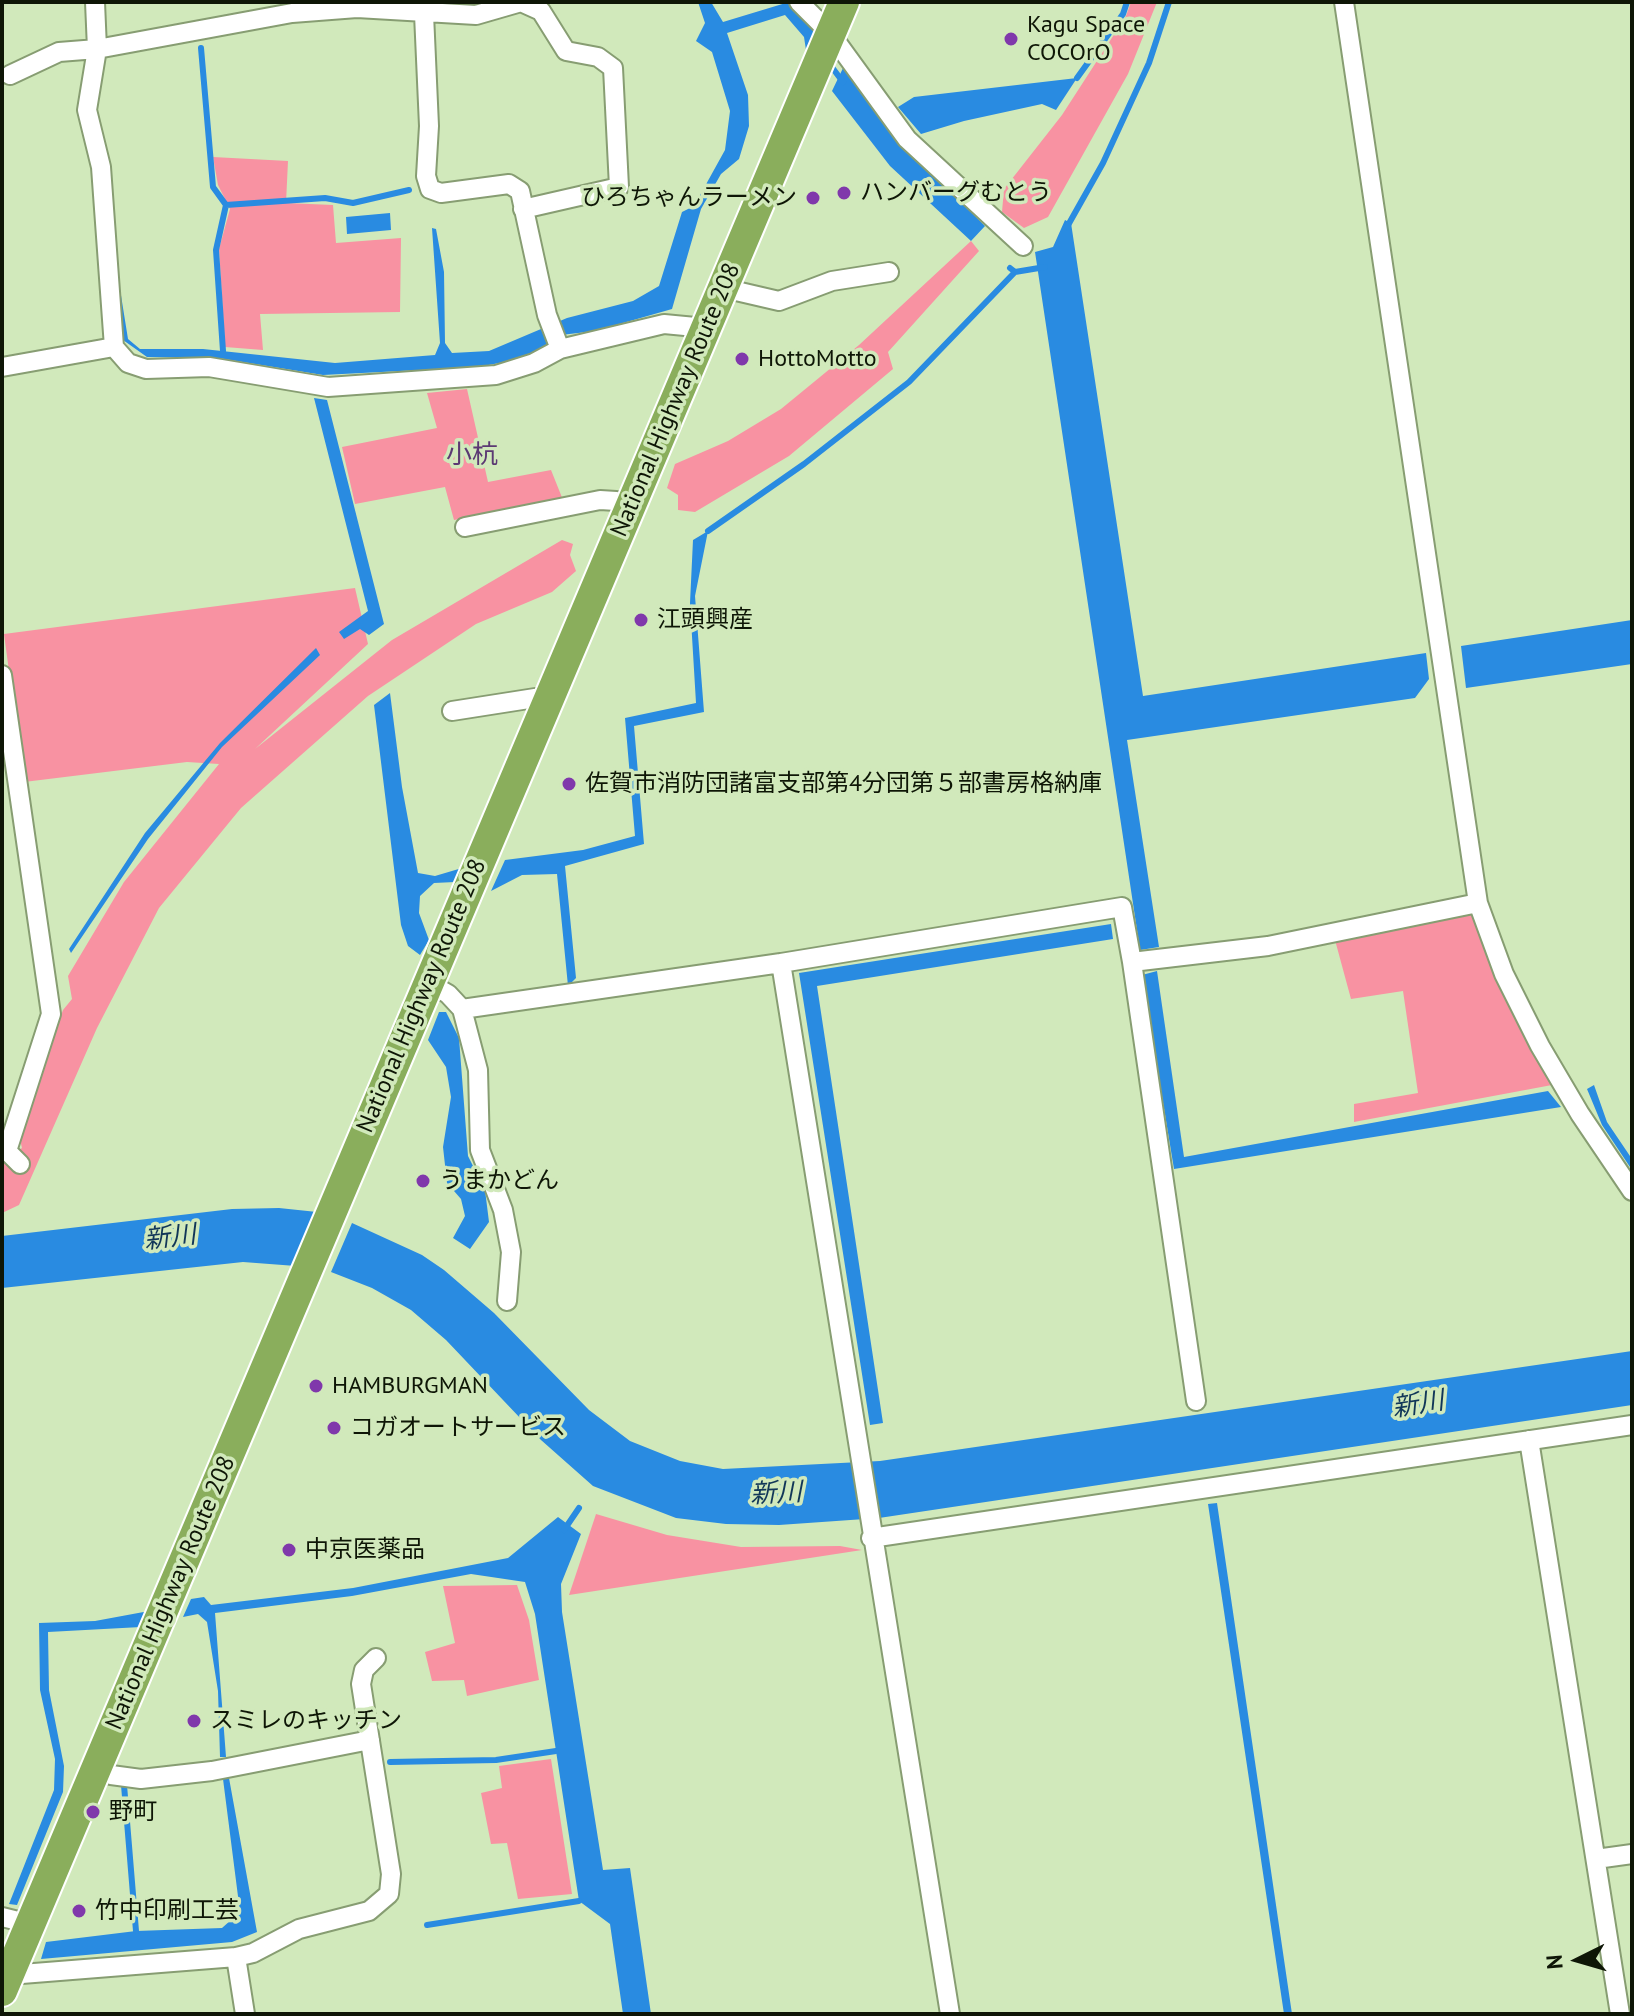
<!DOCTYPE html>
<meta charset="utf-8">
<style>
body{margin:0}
#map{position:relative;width:1634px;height:2016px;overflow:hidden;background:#d1e9bb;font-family:"PT Sans",sans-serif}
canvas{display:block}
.frame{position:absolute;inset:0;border:4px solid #0e1606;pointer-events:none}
.north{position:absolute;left:1538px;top:1920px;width:80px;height:80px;-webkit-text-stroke:6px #d1e9bb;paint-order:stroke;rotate:265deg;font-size:22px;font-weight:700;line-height:32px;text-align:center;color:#0e1606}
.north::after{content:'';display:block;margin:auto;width:28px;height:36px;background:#0e1606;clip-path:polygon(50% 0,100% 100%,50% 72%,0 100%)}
</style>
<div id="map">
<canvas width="1634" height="2016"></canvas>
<div class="frame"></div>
<div class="north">N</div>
</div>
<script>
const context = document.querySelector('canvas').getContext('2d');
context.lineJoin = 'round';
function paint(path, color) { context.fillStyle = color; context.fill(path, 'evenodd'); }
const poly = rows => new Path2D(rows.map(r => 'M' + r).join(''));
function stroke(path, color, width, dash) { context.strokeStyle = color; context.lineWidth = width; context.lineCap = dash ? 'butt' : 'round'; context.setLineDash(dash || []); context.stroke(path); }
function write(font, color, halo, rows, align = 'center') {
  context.font = font + ' "PT Sans","Noto Sans JP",sans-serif'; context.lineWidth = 7; context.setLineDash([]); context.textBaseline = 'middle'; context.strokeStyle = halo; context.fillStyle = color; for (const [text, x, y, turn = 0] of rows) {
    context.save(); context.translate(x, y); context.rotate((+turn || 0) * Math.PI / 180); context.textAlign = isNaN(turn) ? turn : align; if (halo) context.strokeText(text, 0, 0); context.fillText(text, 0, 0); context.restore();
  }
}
paint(poly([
 [1131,2,1157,2,1128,74,1048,217,1024,228,1002,212,1004,189,1062,115,1126,16],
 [213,157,288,161,286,203,333,205,336,243,401,238,400,312,260,314,263,350,225,347,219,249,230,209,218,185],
 [971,241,979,251,888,352,893,369,789,456,695,512,678,510,678,495,667,488,675,464,728,441,781,409,859,345],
 [467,389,488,482,551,470,563,500,454,520,445,487,355,504,342,447,437,428,427,393],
 [562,540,573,544,570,555,576,571,552,592,476,624,368,696,241,808,159,908,97,1028,19,1205,2,1213,2,1161,22,1148,19,1135,63,1010,72,999,68,976,124,882,219,764,187,762,24,782,4,634,355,588,368,644,255,749,392,640],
 [1470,911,1496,980,1552,1085,1354,1122,1354,1104,1418,1093,1403,991,1351,999,1335,940],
 [596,1514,667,1535,741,1547,840,1546,862,1550,569,1595],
 [517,1585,529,1620,539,1680,467,1696,464,1680,432,1681,425,1652,455,1643,443,1586],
 [551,1759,572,1894,518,1899,507,1843,491,1844,481,1793,502,1788,499,1766]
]), '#f892a2');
paint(poly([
 [698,2,711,2,723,22,789,2,815,32,806,50,804,37,785,15,727,33,748,95,749,126,739,159,721,174,701,209,672,309,595,331,561,335,539,351,510,361,478,367,323,375,218,358,147,357,123,340,115,258,128,339,140,349,203,349,335,363,435,355,440,343,432,228,436,229,444,272,445,343,452,353,489,351,567,318,633,301,659,286,682,212,694,206,725,150,730,111,712,52,696,41,705,23],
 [844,66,889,130,985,226,971,241,890,166,832,91],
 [1077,78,1056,110,1042,104,964,121,921,134,898,107,914,97],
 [390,213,391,230,347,234,346,217],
 [1065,220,1071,223,1143,696,1426,653,1429,679,1415,698,1127,740,1159,947,1140,950,1035,252,1053,247],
 [314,398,327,400,384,624,369,635,360,629,344,639,339,632,368,611],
 [708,531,695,596,704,712,634,726,644,844,565,866,576,978,568,986,557,874,522,875,491,891,505,860,583,850,635,836,625,718,696,703,690,603,693,540],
 [1632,620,1632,664,1466,688,1461,646],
 [316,648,320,655,222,747,148,839,71,953,69,949,145,833,220,743],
 [390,693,402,787,418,873,435,876,462,868,455,882,434,883,420,896,419,913,429,940,420,955,408,946,401,925,374,705],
 [1111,924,1113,939,817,986,883,1423,870,1425,799,973],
 [1157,971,1184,1157,1548,1091,1561,1107,1174,1169,1142,975],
 [439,1012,446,1012,459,1038,468,1156,485,1190,489,1222,470,1249,453,1238,465,1216,461,1199,447,1183,443,1147,451,1097,446,1067,428,1040],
 [1594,1085,1607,1122,1632,1159,1632,1170,1602,1125,1587,1089],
 [279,1208,317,1212,296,1266,243,1262,2,1288,2,1236,232,1209],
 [352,1223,422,1255,444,1270,494,1313,589,1410,630,1441,680,1461,723,1469,880,1461,1632,1351,1632,1405,879,1518,779,1525,726,1524,676,1518,593,1486,541,1440,446,1340,411,1310,372,1288,331,1272],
 [1217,1503,1292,2014,1284,2014,1208,1504],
 [558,1517,581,1534,561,1584,562,1612,603,1870,630,1868,651,2014,623,2014,610,1924,579,1901,535,1614,525,1582,471,1574,352,1596,215,1613,226,1757,220,1757,218,1691,207,1622,198,1614,183,1617,191,1599,204,1597,211,1605,353,1588,508,1558],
 [149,1611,141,1627,48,1632,49,1690,64,1766,63,1792,17,1905,9,1904,54,1790,55,1759,40,1690,39,1623,95,1621],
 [229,1778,257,1932,232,1942,41,1959,46,1942,136,1931,222,1928,240,1912,223,1779]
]), '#298be1');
stroke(poly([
 [201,48,213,187,226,205,216,250,223,351],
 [828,62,843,82],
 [1077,78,1123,14,1127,2],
 [226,205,325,198,353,203,409,190],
 [1067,227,1103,163,1149,63,1169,2],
 [1010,268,1015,272,1045,267],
 [708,531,804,464,909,382,1015,272],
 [564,1530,579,1508],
 [390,1762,496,1760,556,1751],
 [124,1785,136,1931],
 [427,1925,579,1901]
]), '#298be1', 6);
const minor = poly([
 [521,2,476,15,357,8,292,13,97,49,87,110,101,167,114,347,128,363,146,369,209,367,328,387,496,375,534,363,560,349,664,324,706,328],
 [521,2,541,11,566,51,598,57,613,68,619,187,523,209],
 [799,2,830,33,907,139,1023,246],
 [1344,2,1478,903,1504,974,1540,1046,1580,1114,1632,1191],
 [424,14,429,126,426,176,430,189,441,193,509,184,520,191,547,315,560,349],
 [10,75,59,52,97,49,95,2],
 [723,288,779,301,832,281,889,272],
 [2,367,114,347],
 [465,527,600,500,616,501,630,507],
 [2,675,51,1014,7,1151,20,1164],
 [452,711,535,698,547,702],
 [1132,962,1196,1401],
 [781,963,1122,907,1132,962,1268,946,1478,903],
 [427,982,448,994,462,1009,781,963,950,2014],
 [462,1009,478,1070,480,1150,503,1210,511,1252,507,1301],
 [1529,1440,1620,2014],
 [871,1538,1632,1425],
 [96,1769,111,1775,141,1779,212,1771,370,1740],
 [1596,1859,1632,1854],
 [2,1917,30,1924],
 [236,1957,245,2014],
 [9,1975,236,1957,253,1953,299,1929,369,1911,389,1894,391,1874,361,1684,364,1670,376,1658]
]);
const trunk = poly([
 [2,1991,844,2]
]);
stroke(minor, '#879d72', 22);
stroke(trunk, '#fff', 34);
stroke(minor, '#fff', 18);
stroke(trunk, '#8aae5c', 30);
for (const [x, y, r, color] of [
 [1011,39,8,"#8038ab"],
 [844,193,8,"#8038ab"],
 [813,198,8,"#8038ab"],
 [742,359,8,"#8038ab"],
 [641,620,8,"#8038ab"],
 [569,784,8,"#8038ab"],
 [423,1181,8,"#8038ab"],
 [316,1386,8,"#8038ab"],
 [334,1428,8,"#8038ab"],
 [289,1550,8,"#8038ab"],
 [194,1721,8,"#8038ab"],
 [93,1812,8,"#8038ab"],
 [79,1911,8,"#8038ab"]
]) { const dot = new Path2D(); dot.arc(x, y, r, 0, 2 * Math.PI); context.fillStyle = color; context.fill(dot); stroke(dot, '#d1e9bb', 3); }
write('24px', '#0e1606', '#d1e9bb', [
 ["Kagu Space",1027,25],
 ["COCOrO",1027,53],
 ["ハンバーグむとう",860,193],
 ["ひろちゃんラーメン",797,198,"right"],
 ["HottoMotto",758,359],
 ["江頭興産",657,620],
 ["佐賀市消防団諸富支部第4分団第５部書房格納庫",585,784],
 ["うまかどん",439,1181],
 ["HAMBURGMAN",332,1386],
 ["コガオートサービス",350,1428],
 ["中京医薬品",305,1550],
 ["スミレのキッチン",210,1721],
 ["野町",109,1812],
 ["竹中印刷工芸",95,1911]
], 'left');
write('24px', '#0e1606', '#d1e9bb', [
 ["National Highway Route 208",676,400,-67],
 ["National Highway Route 208",422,996,-67],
 ["National Highway Route 208",171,1593,-67]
]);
write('26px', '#5b3973', '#d1e9bb', [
 ["小杭",472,456]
]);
write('italic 26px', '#113658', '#d1e9bb', [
 ["新川",170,1238,-7],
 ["新川",1418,1405,-9],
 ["新川",776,1494,-3]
]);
</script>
